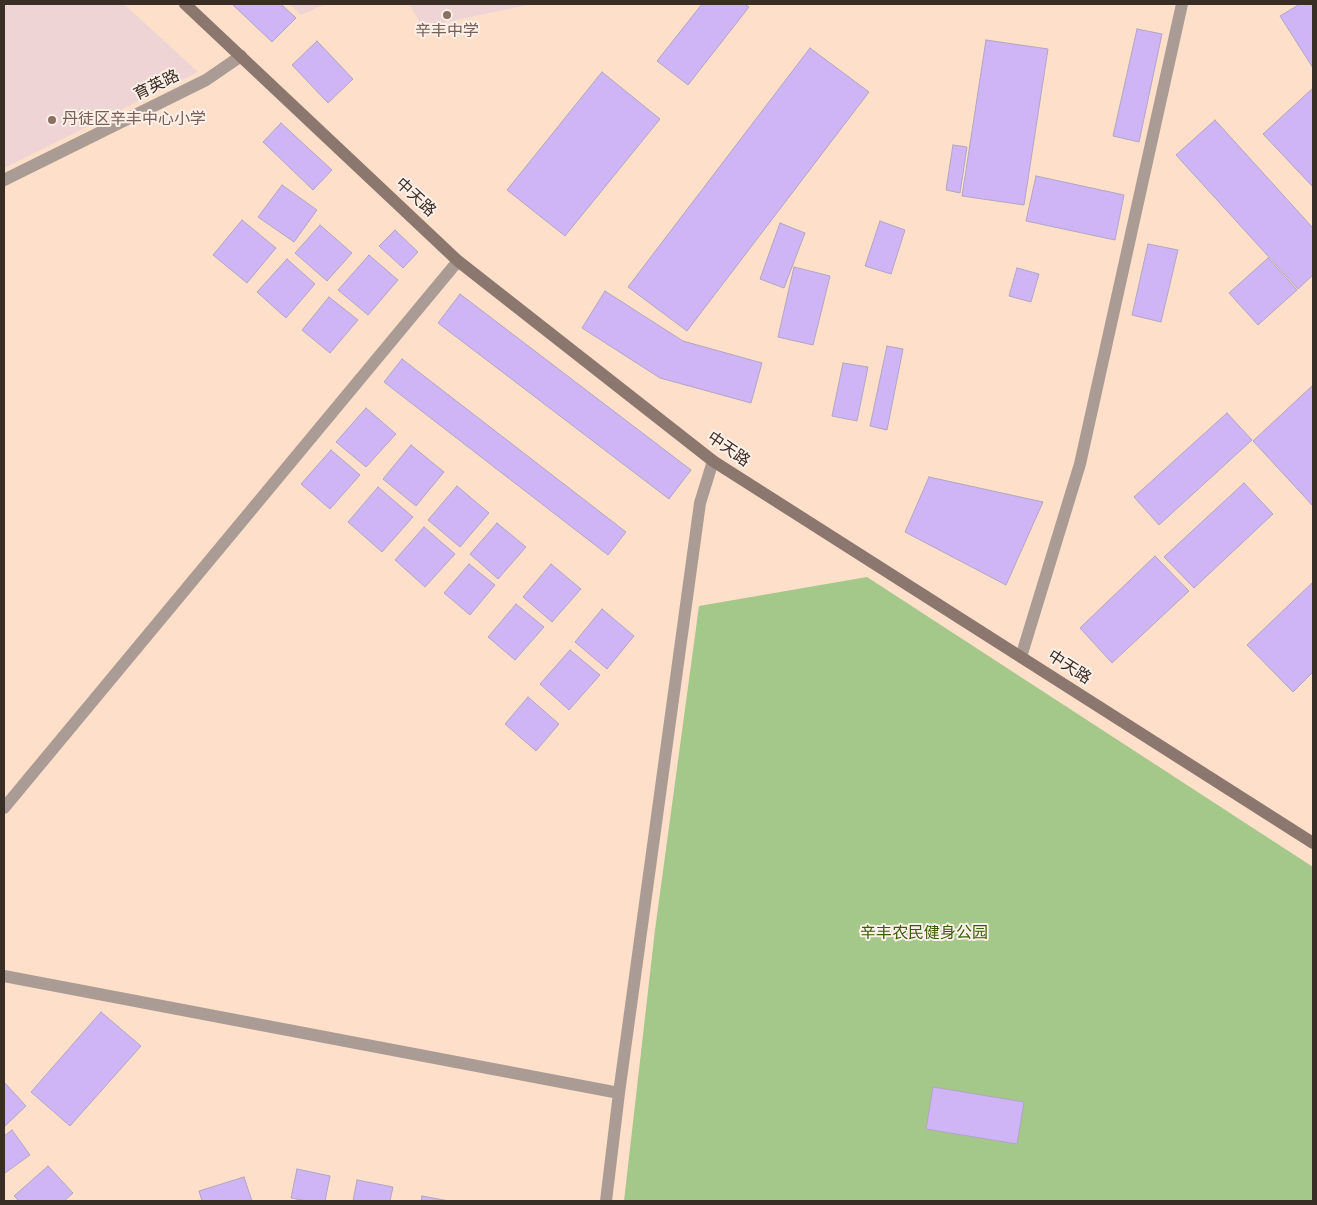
<!DOCTYPE html>
<meta charset="utf-8">
<style>
body{margin:0}
#map{position:relative;width:1317px;height:1205px;overflow:hidden;background:#fddfca;font-family:"Nunito Sans",sans-serif}
canvas{display:block}
.frame{position:absolute;inset:0;border:5px solid #392e26;pointer-events:none}
</style>
<div id="map">
<canvas width="1317" height="1205"></canvas>
<div class="frame"></div>
</div>
<script>
const context = document.querySelector('canvas').getContext('2d');
context.lineJoin = 'round';
function paint(path, color) { context.fillStyle = color; context.fill(path, 'evenodd'); }
const poly = rows => new Path2D(rows.map(r => 'M' + r).join(''));
function stroke(path, color, width, dash) { context.strokeStyle = color; context.lineWidth = width; context.lineCap = dash ? 'butt' : 'round'; context.setLineDash(dash || []); context.stroke(path); }
function write(font, color, halo, rows, align = 'center') {
  context.font = font + ' "Nunito Sans","Noto Sans SC",sans-serif'; context.lineWidth = 4; context.setLineDash([]); context.textBaseline = 'middle'; context.strokeStyle = halo; context.fillStyle = color; for (const [text, x, y, turn = 0] of rows) {
    context.save(); context.translate(x, y); context.rotate((+turn || 0) * Math.PI / 180); context.textAlign = isNaN(turn) ? turn : align; if (halo) context.strokeText(text, 0, 0); context.fillText(text, 0, 0); context.restore();
  }
}
paint(poly([
 [4,4,124,4,198,72,4,168],
 [289,4,326,4,301,15],
 [409,4,532,4,423,27]
]), '#efd4d5');
paint(poly([
 [867,577,1313,867,1313,1201,624,1201,655,930,699,606]
]), '#a4c78a');
const building = poly([
 [232,4,281,4,296,18,272,42,232,4],
 [702,4,744,4,749,7,688,85,657,61,702,4],
 [1300,4,1313,4,1313,68,1280,16,1300,4],
 [1137,29,1162,34,1139,142,1113,136,1137,29],
 [986,40,1048,49,1024,205,962,196,986,40],
 [317,41,353,79,328,103,292,65,317,41],
 [810,48,869,92,687,331,628,287,810,48],
 [602,72,660,119,565,236,507,190,602,72],
 [1313,88,1313,187,1263,134,1313,88],
 [1215,120,1313,228,1313,275,1298,289,1176,155,1215,120],
 [281,123,332,170,313,190,263,142,281,123],
 [953,145,967,147,960,193,946,190,953,145],
 [1036,176,1124,195,1115,240,1026,221,1036,176],
 [282,185,317,210,294,242,258,217,282,185],
 [242,220,276,248,247,283,213,255,242,220],
 [880,221,905,230,891,274,865,266,880,221],
 [780,223,805,233,784,288,760,279,780,223],
 [320,225,352,253,327,281,295,253,320,225],
 [395,230,418,252,403,268,379,246,395,230],
 [1148,244,1178,250,1161,322,1132,315,1148,244],
 [369,255,398,280,368,315,338,290,369,255],
 [1268,258,1297,290,1258,325,1229,293,1268,258],
 [287,259,315,284,286,318,257,292,287,259],
 [794,267,830,276,813,345,778,337,794,267],
 [1017,268,1039,274,1031,302,1009,296,1017,268],
 [605,291,683,341,762,363,751,403,660,378,582,328,605,291],
 [460,294,691,470,669,499,438,323,460,294],
 [329,297,358,320,330,353,302,330,329,297],
 [887,346,903,349,887,430,870,426,887,346],
 [402,359,626,532,608,555,384,382,402,359],
 [843,363,868,367,857,421,832,416,843,363],
 [1313,385,1313,506,1253,441,1313,385],
 [366,408,396,434,366,467,336,442,366,408],
 [1227,413,1252,440,1159,525,1134,497,1227,413],
 [411,445,444,472,416,506,383,479,411,445],
 [331,450,360,475,330,509,301,484,331,450],
 [929,477,1043,502,1006,585,905,532,929,477],
 [1244,483,1273,514,1194,588,1164,557,1244,483],
 [457,486,489,513,460,547,428,520,457,486],
 [378,487,413,517,382,552,348,522,378,487],
 [497,523,526,547,498,579,470,554,497,523],
 [424,527,455,554,425,587,395,560,424,527],
 [1155,556,1189,591,1112,663,1080,628,1155,556],
 [469,564,495,585,470,615,444,593,469,564],
 [551,564,581,589,552,622,523,597,551,564],
 [1313,582,1313,672,1293,692,1247,645,1313,582],
 [516,604,544,627,515,660,488,637,516,604],
 [602,609,634,636,607,669,575,642,602,609],
 [570,650,600,675,569,710,540,684,570,650],
 [528,697,559,724,536,751,505,724,528,697],
 [101,1012,141,1046,70,1126,31,1092,101,1012],
 [4,1082,26,1106,4,1127,4,1082],
 [933,1087,1024,1102,1017,1144,926,1129,933,1087],
 [12,1130,30,1155,5,1173,4,1171,4,1136,12,1130],
 [48,1166,73,1193,64,1201,19,1201,14,1196,48,1166],
 [297,1169,330,1176,325,1201,307,1201,291,1198,297,1169],
 [244,1177,252,1201,202,1201,199,1191,244,1177],
 [357,1180,393,1187,390,1201,353,1201,357,1180],
 [422,1196,449,1201,421,1201,422,1196]
]);
paint(building, '#cfb5f5');
stroke(building, '#b1a6c3', 1);
stroke(poly([
 [4,180,206,80,241,56],
 [1021,657,1080,464,1182,4],
 [4,808,458,261],
 [4,976,619,1093],
 [606,1201,619,1093,700,503,713,461]
]), '#aa9b95', 12);
stroke(poly([
 [185,4,458,261,713,461,1313,843]
]), '#8c776f', 12);
for (const [x, y, r, color] of [
 [447,15,5,"#8d6e63"],
 [52,120,5,"#8d6e63"]
]) { const dot = new Path2D(); dot.arc(x, y, r, 0, 2 * Math.PI); context.fillStyle = color; context.fill(dot); stroke(dot, '#fcf0e8', 2); }
write('16px', '#785e54', '#fcf0e8', [
 ["辛丰中学",447,32],
 ["丹徒区辛丰中心小学",62,120,"left"]
]);
write('16px', '#392e26', '#fcf0e8', [
 ["育英路",157,86,-26],
 ["中天路",415,198,43],
 ["中天路",728,450,35],
 ["中天路",1069,668,33]
]);
write('16px', '#355e00', '#fcf0e8', [
 ["辛丰农民健身公园",924,934]
]);
</script>
